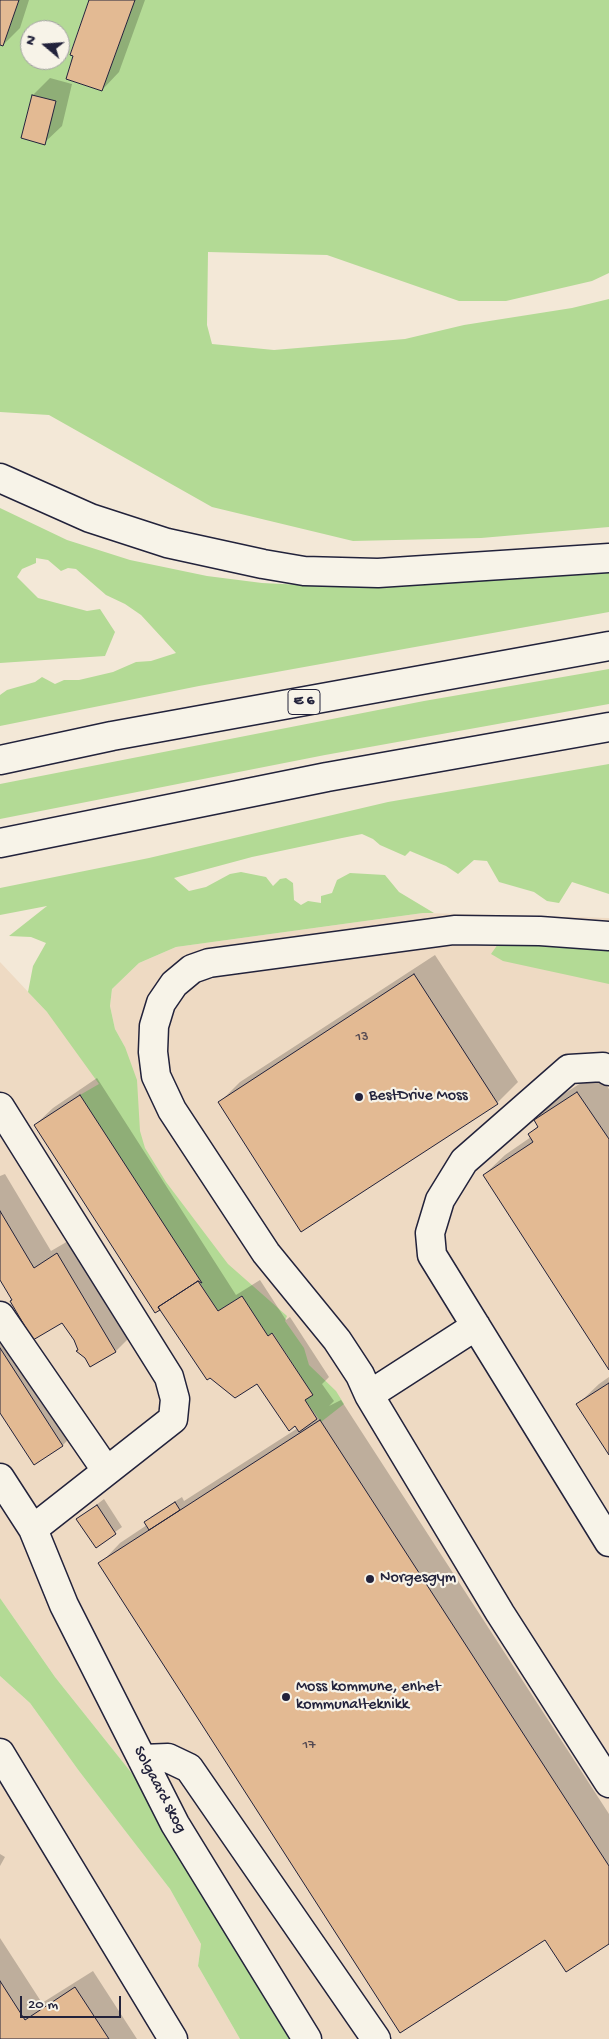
<!DOCTYPE html>
<style>
body{margin:0}
#map{position:relative;width:609px;height:2039px;overflow:hidden;background:#f3e8d7;font-family:"Gochi Hand",sans-serif}
canvas{display:block}
.north{position:absolute;left:20px;top:20px;width:50px;height:50px;box-sizing:border-box;background:#f7f3e8;border:1px solid #a29fa3;border-radius:50%;rotate:288deg;font-size:14px;font-weight:700;line-height:20px;text-align:center;color:#22223b}
.north::after{content:'';display:block;margin:auto;width:18px;height:22px;background:#22223b;clip-path:polygon(50% 0,100% 100%,50% 72%,0 100%)}
.scale{position:absolute;left:20px;top:1996px;width:101px;height:22px;box-sizing:border-box;border:2px solid #22223b;border-top:0;padding-left:6px;font-size:15px;line-height:18px;white-space:nowrap;color:#22223b;-webkit-text-stroke:4px #f7f3e8;paint-order:stroke}
</style>
<div id="map">
<canvas width="609" height="2039"></canvas>
<div class="north">N</div>
<div class="scale">20 m</div>
</div>
<script>
const context = document.querySelector('canvas').getContext('2d');
context.lineJoin = 'round';
function paint(path, color) { context.fillStyle = color; context.fill(path, 'evenodd'); }
const poly = rows => new Path2D(rows.map(r => 'M' + r).join(''));
function stroke(path, color, width, dash) { context.strokeStyle = color; context.lineWidth = width; context.lineCap = dash ? 'butt' : 'round'; context.setLineDash(dash || []); context.stroke(path); }
function write(font, color, halo, rows, align = 'center') {
  context.font = font + ' "Gochi Hand",sans-serif'; context.lineWidth = 4.5; context.setLineDash([]); context.textBaseline = 'middle'; context.strokeStyle = halo; context.fillStyle = color; for (const [text, x, y, turn = 0] of rows) {
    context.save(); context.translate(x, y); context.rotate((+turn || 0) * Math.PI / 180); context.textAlign = isNaN(turn) ? turn : align; if (halo) context.strokeText(text, 0, 0); context.fillText(text, 0, 0); context.restore();
  }
}
paint(poly([
 [423,913,609,918,609,2039,293,2039,209,1906,134,1776,55,1677,0,1598,0,962,47,1012,125,1047,115,1029,110,1006,112,989,139,963,176,947],
 [0,1676,30,1703,79,1771,170,1889,201,1944,198,1966,240,2039,0,2039]
]), '#eedac3');
paint(poly([
 [19,0,89,0,70,54,73,56,66,79,102,91,135,0,609,0,609,273,592,281,506,301,459,301,327,255,208,252,207,325,212,344,274,350,405,339,464,325,572,308,609,299,609,527,481,538,353,541,212,507,49,415,0,412,0,45,3,46],
 [30,30,60,30,60,60,30,60],
 [32,95,56,101,44,144,21,138],
 [0,508,67,540,130,560,207,576,262,583,345,587,609,572,609,612,199,686,0,726,0,695,7,690,35,682,42,677,55,684,64,680,79,680,113,672,136,662,151,661,176,653,141,615,125,604,106,595,76,569,68,568,61,571,48,560,36,558,36,563,22,569,17,577,38,598,87,611,100,609,115,632,105,656,0,663],
 [609,669,609,704,325,755,0,819,0,784,424,701],
 [609,764,609,894,572,882,559,903,547,901,534,892,499,882,487,861,474,860,458,874,446,866,410,851,405,856,380,845,373,839,362,834,342,838,252,857,174,878,189,891,206,887,230,874,241,872,266,877,273,886,280,879,286,878,293,883,294,900,301,905,308,901,321,903,321,896,332,893,337,880,350,873,385,875,399,892,434,913,423,913,176,947,139,963,112,989,110,1006,115,1029,125,1047,137,1080,140,1131,145,1148,166,1182,228,1264,287,1316,285,1321,304,1348,309,1365,336,1391,344,1404,321,1422,305,1400,313,1395,273,1333,268,1336,242,1296,218,1311,80,1095,99,1084,47,1012,28,992,33,966,46,943,31,937,9,936,47,906,0,915,0,888,149,858,388,802],
 [498,944,560,945,609,950,609,984,503,961,491,954],
 [0,1598,55,1677,134,1776,209,1906,293,2039,240,2039,198,1966,201,1944,170,1889,79,1771,30,1703,0,1676]
]), '#b3da95');
paint(poly([
 [0,0,29,0,20,28,3,45,0,44],
 [90,0,145,0,119,72,102,90],
 [50,78,72,84,62,126,44,143,33,95],
 [435,955,518,1082,497,1103,302,1230,219,1103,240,1082],
 [598,1072,609,1089,609,1368,484,1175,505,1155,531,1137,530,1134,539,1125,535,1120,556,1099],
 [97,1078,236,1295,260,1280,286,1320,290,1317,329,1377,322,1384,334,1401,329,1406,341,1400,609,1814,609,1942,545,1938,100,1564,120,1543,147,1525,146,1522,152,1516,182,1497,184,1501,298,1428,258,1382,160,1308,156,1311,35,1125,53,1108],
 [5,1174,51,1251,75,1237,133,1334,116,1351,91,1366,62,1321,13,1299,0,1277,0,1176],
 [0,1305,80,1427,63,1445,34,1463,0,1410],
 [609,1377,609,1452,578,1404,599,1384],
 [104,1499,122,1527,96,1546,78,1519],
 [0,1854,5,1857,0,1866],
 [0,1938,42,2003,93,1971,137,2039,0,2039]
]), '#0003');
const building = poly([
 [0,0,19,0,3,46,0,45,0,0],
 [89,0,135,0,102,91,66,79,73,56,70,55,89,0],
 [32,95,56,101,45,145,21,138,32,95],
 [414,974,498,1104,301,1232,218,1102,414,974],
 [577,1092,609,1139,609,1370,483,1175,533,1142,528,1134,538,1127,534,1120,577,1092],
 [80,1095,202,1283,198,1281,158,1307,160,1310,155,1313,34,1125,80,1095],
 [0,1211,34,1268,57,1253,116,1352,90,1367,85,1358,76,1351,78,1350,74,1340,62,1323,33,1340,10,1301,12,1300,0,1280,0,1211],
 [198,1281,218,1311,242,1296,268,1336,272,1333,313,1395,305,1400,317,1419,299,1432,295,1426,289,1431,257,1384,235,1398,210,1378,207,1380,158,1307,198,1281],
 [0,1348,63,1446,34,1465,0,1413,0,1348],
 [609,1383,609,1455,576,1404,609,1383],
 [320,1420,609,1866,609,1944,566,1972,545,1940,400,2033,98,1563,320,1420],
 [175,1502,180,1510,149,1530,144,1522,175,1502],
 [97,1505,116,1534,96,1548,76,1519,97,1505],
 [0,1981,25,2020,75,1987,109,2039,0,2039,0,1981]
]);
paint(building, '#e3ba93');
stroke(building, '#22223b', 1);
const minor = poly([
 [609,936,540,931,454,930,209,963,192,969,174,984,161,1003,154,1026,153,1052,156,1076,172,1110,266,1253,337,1340,360,1375,369,1395,500,1613,609,1783],
 [609,1071,603,1067,569,1069,464,1161,440,1200,430,1233,432,1255,609,1542],
 [0,1107,169,1377,175,1399,173,1419,33,1529],
 [0,1316,106,1470],
 [369,1395,476,1326],
 [0,1478,33,1529,64,1605,175,1824,307,2039],
 [0,1753,173,2039],
 [142,1759,168,1758,189,1768,376,2039]
]);
const highway = poly([
 [0,478,90,518,167,543,263,564,304,571,378,573,609,558],
 [0,760,112,736,609,646],
 [0,843,327,777,609,727]
]);
stroke(minor, '#22223b', 31);
stroke(highway, '#22223b', 31);
stroke(minor, '#f7f3e8', 28);
stroke(highway, '#f7f3e8', 28);
for (const [x, y, r, color] of [
 [359,1097,5,"#22223b"],
 [370,1579,5,"#22223b"],
 [286,1697,5,"#22223b"]
]) { const dot = new Path2D(); dot.arc(x, y, r, 0, 2 * Math.PI); context.fillStyle = color; context.fill(dot); stroke(dot, '#f7f3e8', 2); }
write('14px', '#524851', null, [
 ["13",362,1038],
 ["17",309,1746]
]);
for (const [x, y, w] of [
 [304,702,32]
]) { const box = new Path2D(); box.roundRect(x - w / 2, y - 12.5, w, 25, 4); context.fillStyle = '#f7f3e8'; context.fill(box); stroke(box, '#22223b', 1); }
write('bold 15px', '#22223b', null, [
 ["E 6",304,702]
]);
write('16px', '#22223b', '#f7f3e8', [
 ["BestDrive Moss",369,1097],
 ["Norgesgym",380,1579],
 ["Moss kommune, enhet",296,1688],
 ["kommunalteknikk",296,1706]
], 'left');
write('16px', '#22223b', '#f7f3e8', [
 ["Solgaard skog",159,1790,62]
]);
</script>
